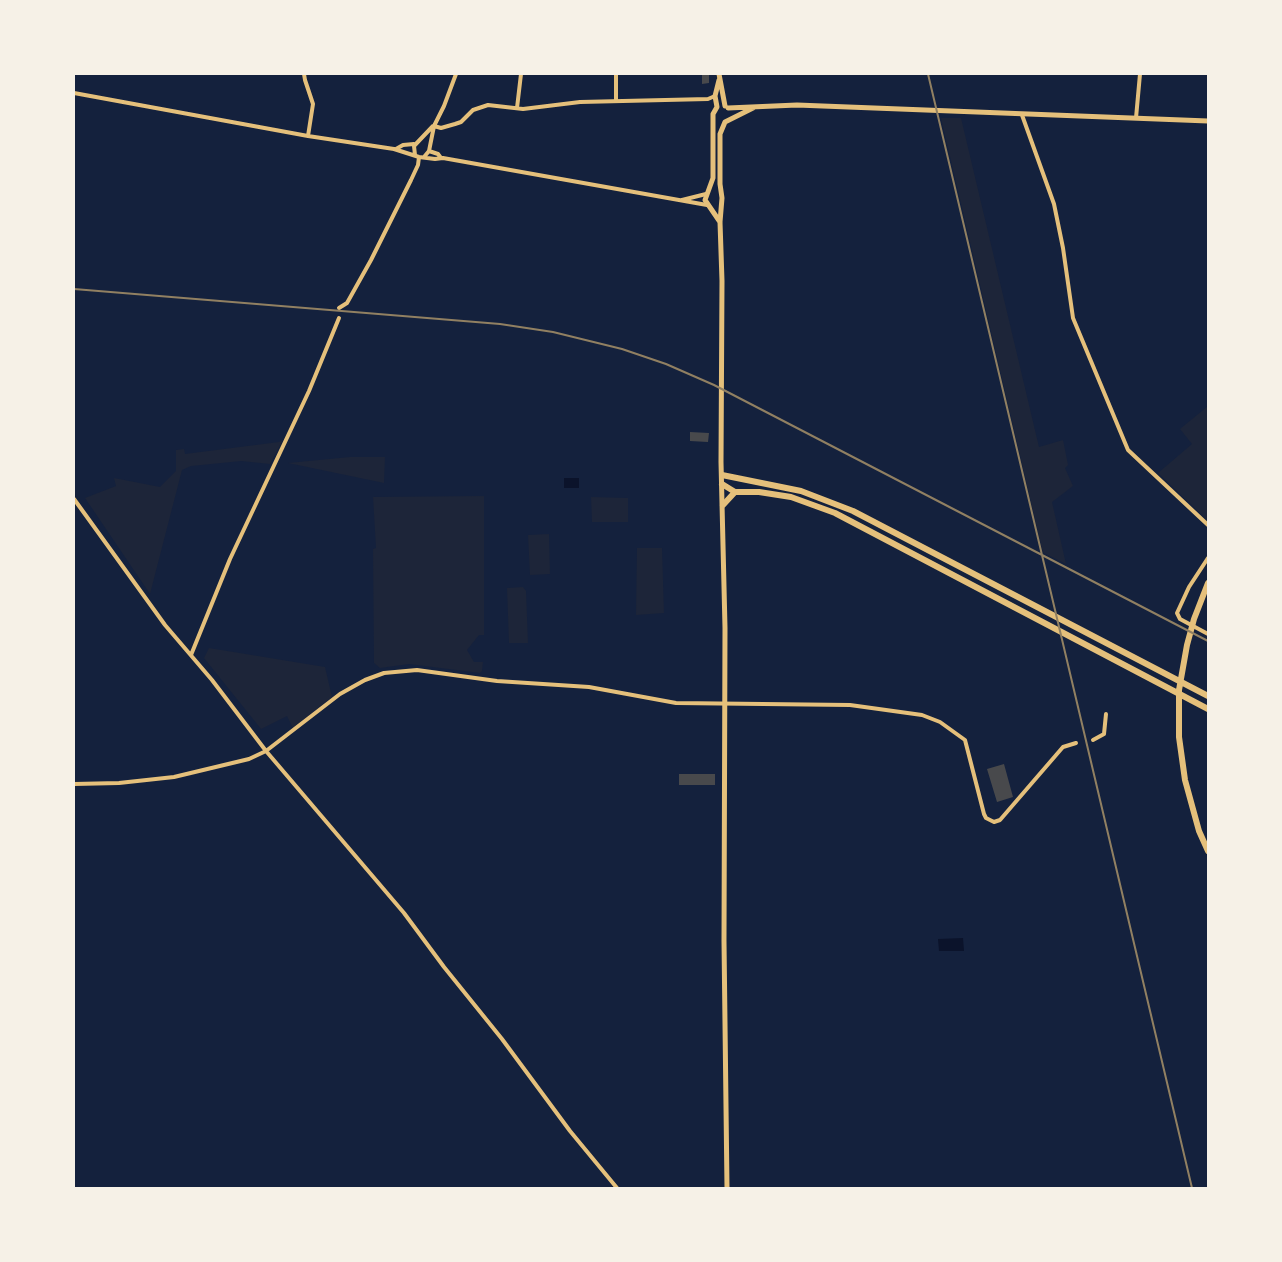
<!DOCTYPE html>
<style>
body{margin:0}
#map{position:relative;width:1282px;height:1262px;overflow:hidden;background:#14213d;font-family:Figtree,sans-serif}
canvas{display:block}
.frame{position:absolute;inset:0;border:75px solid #f6f1e7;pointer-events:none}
</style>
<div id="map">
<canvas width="1282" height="1262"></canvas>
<div class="frame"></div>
</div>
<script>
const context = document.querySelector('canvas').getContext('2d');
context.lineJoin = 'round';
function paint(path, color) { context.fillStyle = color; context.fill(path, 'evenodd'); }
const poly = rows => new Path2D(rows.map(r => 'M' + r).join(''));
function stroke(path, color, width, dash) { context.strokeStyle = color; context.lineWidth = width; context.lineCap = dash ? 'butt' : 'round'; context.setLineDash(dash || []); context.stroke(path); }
paint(poly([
 [941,118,961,118,1039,447,1063,440,1068,465,1065,468,1073,486,1052,502,1066,564,1044,553,1042,549],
 [1208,406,1208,521,1158,473,1192,444,1180,429],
 [283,440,270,464,241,461,191,466,182,470,150,594,85,498,116,486,114,478,160,487,176,471,176,450,184,449,185,454,279,442],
 [350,457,385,457,384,483,288,463],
 [484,496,484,635,479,635,467,650,474,662,483,662,482,671,480,673,409,664,380,668,374,663,373,549,376,548,373,497],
 [591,497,628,498,628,522,592,522],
 [549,534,550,574,530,575,528,535],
 [637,548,662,548,664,613,636,615],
 [523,587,526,591,528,643,509,643,507,588],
 [209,648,325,667,332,697,293,728,287,716,261,729,204,658]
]), '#1d2539');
paint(poly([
 [564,478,579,478,579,488,564,488],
 [963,938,964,951,939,951,938,939]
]), '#0b132b');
paint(poly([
 [702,74,709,74,709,83,702,84],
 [690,432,709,433,708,442,690,441],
 [1004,764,1013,797,997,802,987,769],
 [679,774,715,774,715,785,679,785]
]), '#48494c');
stroke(poly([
 [304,74,305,80,313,104,308,136],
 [616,74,616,101],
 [74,93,308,136,394,149,419,157,435,159,443,158,707,205],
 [517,108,521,74],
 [1022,115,1054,204,1063,248,1073,318,1128,450,1208,525],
 [1136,118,1140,74],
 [434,126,441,128,455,124,461,122,473,110,488,105,523,109,580,102,708,99,715,96],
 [396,149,403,145,414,144],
 [429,151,438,154,441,158],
 [415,155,414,146,433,126],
 [424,157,429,151,434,126,444,106,456,74],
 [682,200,706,194],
 [339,308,347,303,371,260,411,180,418,165,419,157],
 [74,499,165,625,212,680,266,751,404,913,444,967,502,1039,570,1131,617,1188],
 [1208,558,1189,587,1177,613,1180,619,1208,634],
 [191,655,230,559,309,391,339,318],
 [1093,740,1104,734,1106,714],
 [74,784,119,783,174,777,249,759,266,751,340,694,365,680,384,673,417,670,497,681,589,687,676,703,850,705,922,715,940,722,965,740,984,814,986,818,994,822,1000,820,1063,747,1076,743]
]), '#e5c07b', 4);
stroke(poly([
 [719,74,725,106],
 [719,80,715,96,717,107,713,114,713,178,705,200,720,222],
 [728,108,797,105,1208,121],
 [727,1188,724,941,725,628,721,462,722,281,720,222,722,198,720,184,720,134,725,122,753,108]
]), '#e5c07b', 5);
stroke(poly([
 [722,475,801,491,853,511,1208,696],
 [722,484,735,492],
 [735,492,759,492,791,497,835,513,1208,709],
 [723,505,735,492],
 [1208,583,1194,619,1187,645,1179,690,1179,737,1185,780,1199,831,1208,851]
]), '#e5c07b', 6);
stroke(poly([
 [928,74,1192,1188],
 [74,289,500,324,553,332,622,349,666,364,714,385,1208,641]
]), '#918062', 2);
</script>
